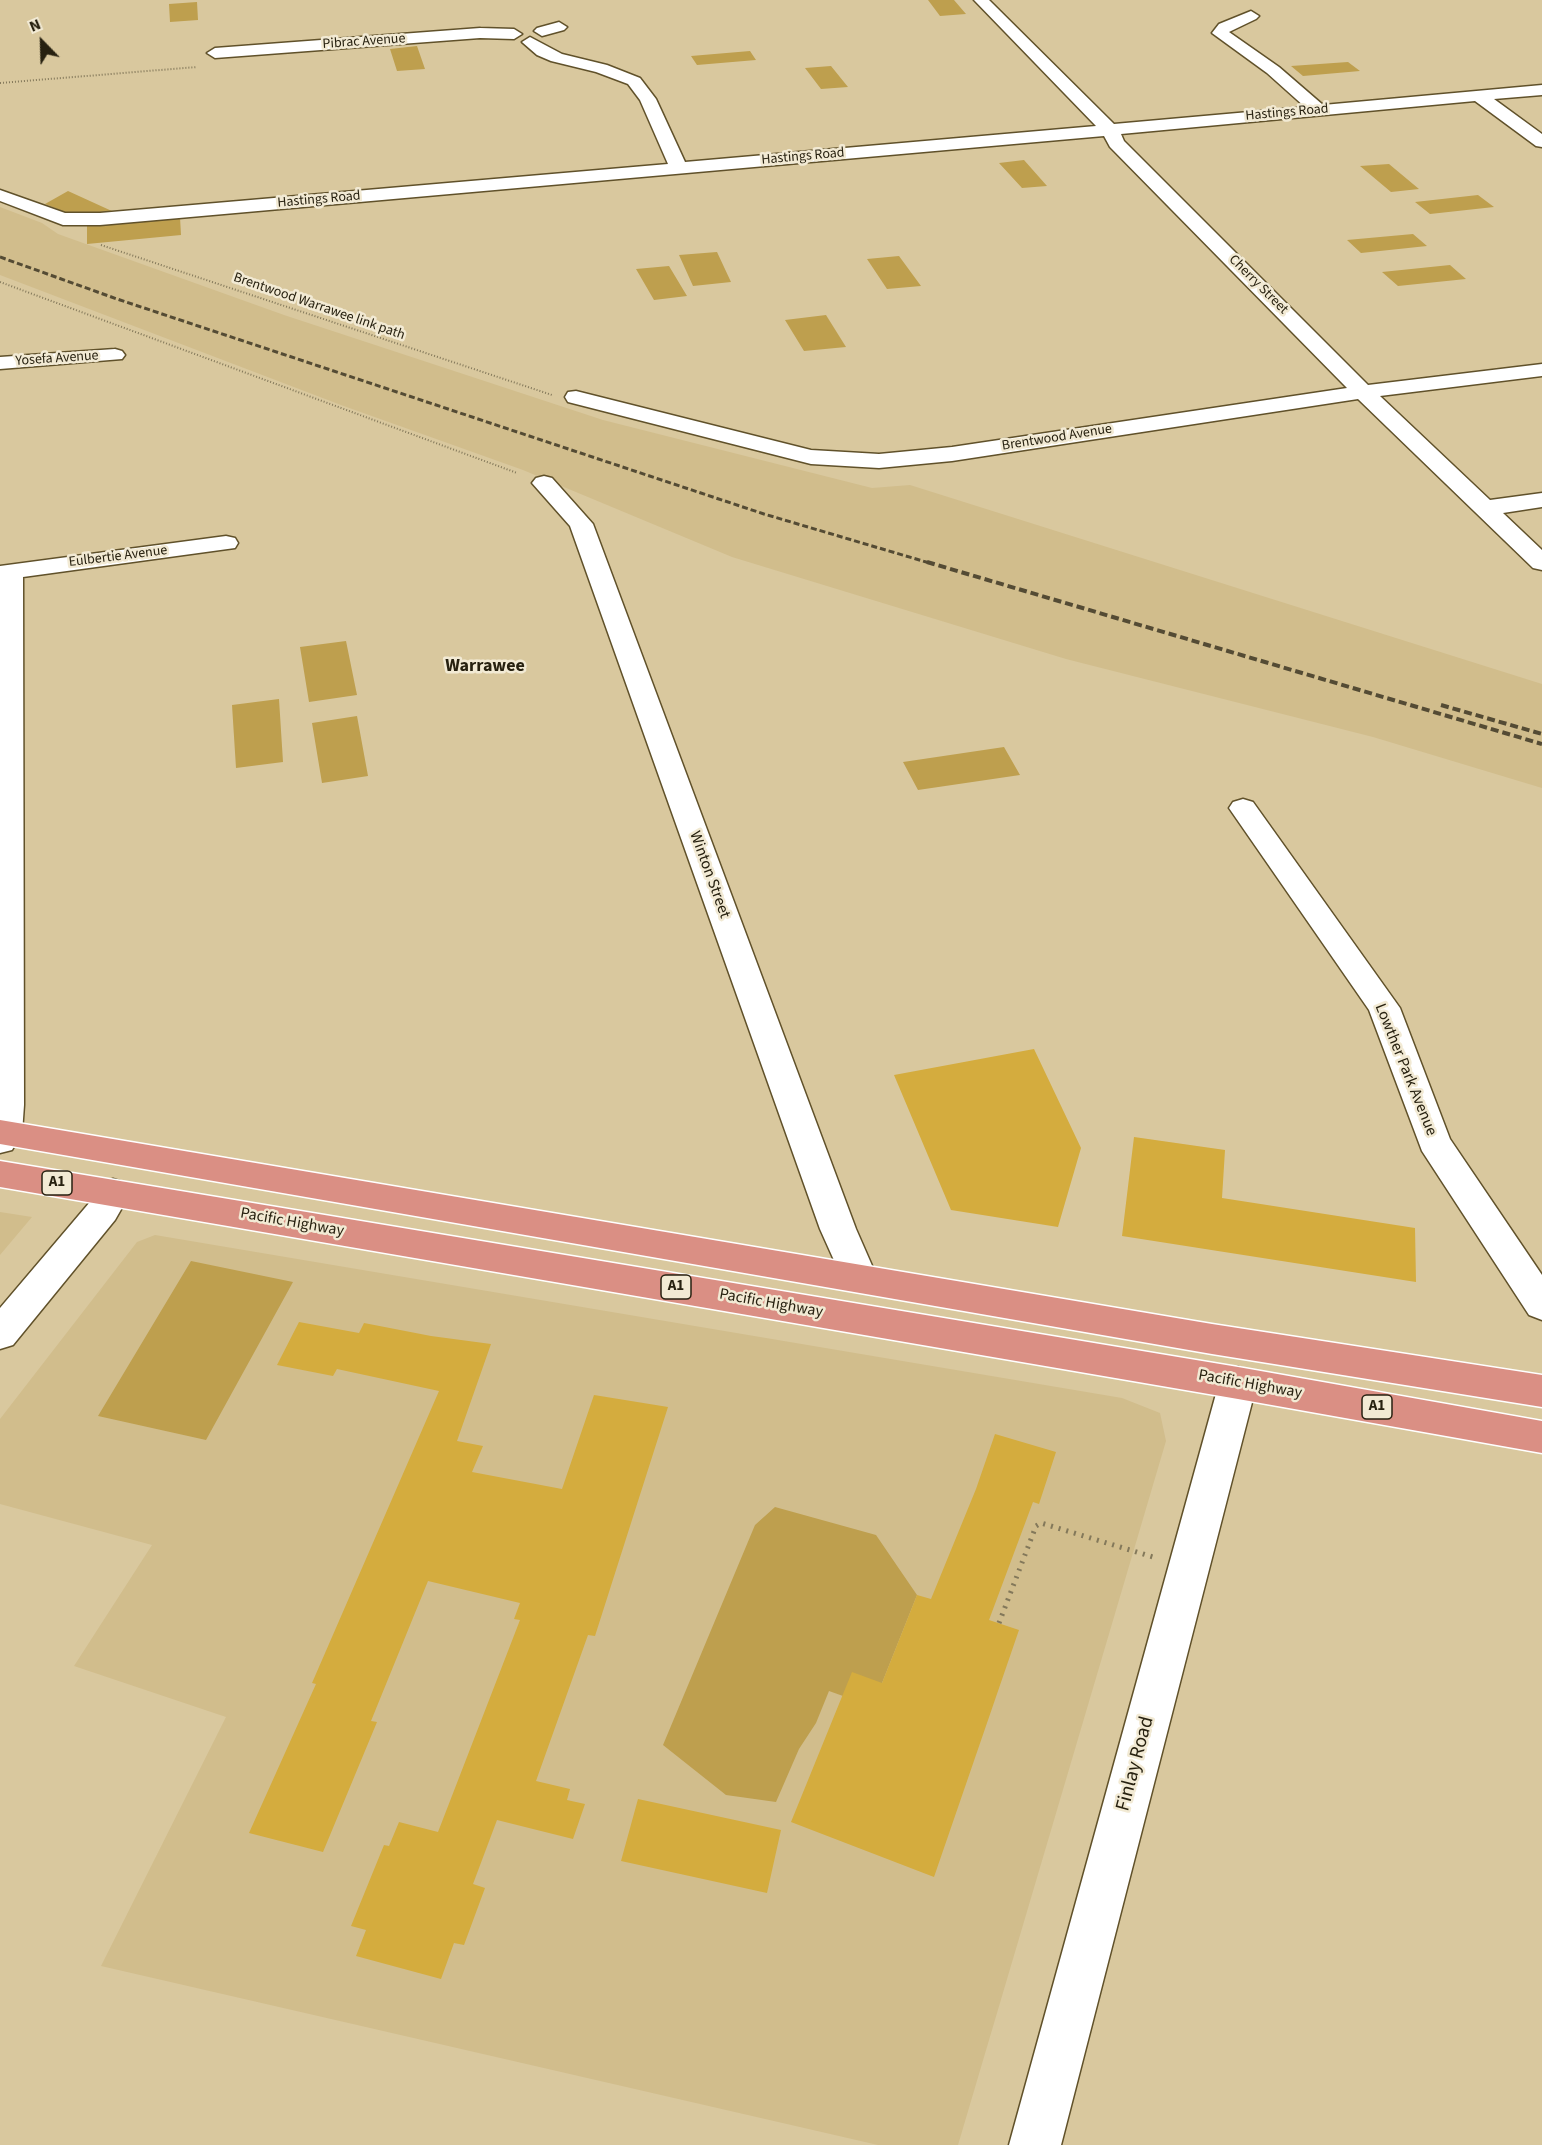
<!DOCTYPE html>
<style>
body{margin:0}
#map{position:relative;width:1542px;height:2145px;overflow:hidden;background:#d9c89e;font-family:"Source Sans 3",sans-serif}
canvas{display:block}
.north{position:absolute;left:12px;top:12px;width:60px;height:60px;-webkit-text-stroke:4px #f2ead4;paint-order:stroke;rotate:337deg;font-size:16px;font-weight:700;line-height:24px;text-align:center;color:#272110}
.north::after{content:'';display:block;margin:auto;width:21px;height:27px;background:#272110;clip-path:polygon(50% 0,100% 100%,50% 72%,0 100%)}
</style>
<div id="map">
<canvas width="1542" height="2145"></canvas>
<div class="north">N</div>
</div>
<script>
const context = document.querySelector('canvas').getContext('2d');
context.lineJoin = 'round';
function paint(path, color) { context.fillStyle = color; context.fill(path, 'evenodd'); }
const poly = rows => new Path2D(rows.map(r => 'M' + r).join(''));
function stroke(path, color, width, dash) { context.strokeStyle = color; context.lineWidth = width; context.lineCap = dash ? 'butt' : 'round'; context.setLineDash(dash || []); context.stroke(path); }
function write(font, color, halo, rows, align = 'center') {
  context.font = font + ' "Source Sans 3",sans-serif'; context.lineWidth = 5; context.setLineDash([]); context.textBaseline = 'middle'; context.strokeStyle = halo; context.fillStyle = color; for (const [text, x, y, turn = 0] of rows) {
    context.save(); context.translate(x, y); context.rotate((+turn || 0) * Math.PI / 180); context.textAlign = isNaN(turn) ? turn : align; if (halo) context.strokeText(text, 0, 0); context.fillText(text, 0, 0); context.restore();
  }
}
paint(poly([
 [0,207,42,223,58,234,284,315,603,420,872,488,910,485,1542,684,1542,788,1373,737,1066,659,732,557,523,470,341,405,0,275],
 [0,1212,32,1217,0,1255],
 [155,1235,1122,1398,1160,1413,1166,1441,958,2145,878,2145,101,1966,226,1717,74,1666,152,1545,0,1504,0,1419,137,1242]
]), '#d1bd8c');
paint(poly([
 [928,0,954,0,966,14,940,16],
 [197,2,198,20,170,22,169,4],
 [417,46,425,69,397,71,390,49],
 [750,51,756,60,697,65,691,56],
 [1348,62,1360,71,1303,76,1291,66],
 [831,66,848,87,821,89,805,68],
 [1024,160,1047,186,1022,188,999,163],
 [1389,164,1419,189,1391,192,1360,166],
 [68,191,114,212,70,214,45,204],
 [1478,195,1494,207,1430,214,1415,202],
 [180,217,181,235,87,244,87,225],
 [1413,234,1427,246,1361,253,1347,240],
 [717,252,731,282,693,286,679,255],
 [899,256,921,286,887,289,867,259],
 [1450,265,1466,279,1398,286,1382,272],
 [669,266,687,296,654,300,636,269],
 [826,315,846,347,804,351,785,320],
 [346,641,357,695,309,702,300,647],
 [279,699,283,762,236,768,232,705],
 [357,716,368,776,322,783,312,723],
 [1004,747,1020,775,918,790,903,762],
 [191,1261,293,1282,206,1440,98,1416],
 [775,1507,876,1535,917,1595,882,1683,843,1696,829,1691,816,1723,799,1749,776,1802,726,1795,663,1745,755,1525]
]), '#be9f4e');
paint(poly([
 [1034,1049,1081,1148,1058,1227,951,1210,894,1075],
 [1134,1137,1225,1150,1222,1198,1415,1228,1416,1282,1122,1236],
 [299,1322,359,1333,364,1323,431,1336,491,1344,457,1441,483,1446,472,1472,562,1489,594,1395,668,1407,595,1636,588,1635,536,1781,570,1789,567,1800,585,1804,573,1839,497,1820,473,1884,485,1888,464,1945,454,1943,441,1979,356,1956,366,1930,351,1926,384,1845,389,1846,399,1822,438,1832,520,1620,514,1619,520,1603,428,1581,371,1721,377,1722,323,1852,249,1833,316,1684,312,1683,439,1391,337,1369,333,1376,277,1365],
 [995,1434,1056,1452,1039,1504,1033,1502,989,1620,1019,1630,934,1877,791,1822,852,1672,882,1683,917,1595,931,1599,976,1489],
 [638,1799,781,1830,767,1893,621,1861]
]), '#d4ac3e');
const minor = poly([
 [974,0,989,0,1114,124,1305,107,1267,73,1212,33,1219,24,1251,11,1259,16,1256,19,1229,32,1279,67,1323,105,1542,85,1542,95,1494,99,1542,134,1542,147,1536,146,1475,101,1121,134,1124,141,1368,385,1542,364,1542,376,1380,396,1490,500,1542,493,1542,507,1503,513,1542,550,1542,570,1533,568,1358,399,952,461,879,468,811,464,568,402,565,397,568,392,576,391,811,450,879,454,952,447,1347,388,1110,147,1104,136,100,225,63,225,0,201,0,190,65,213,100,213,668,164,640,100,628,84,596,72,551,61,537,55,522,42,530,37,562,54,607,65,640,78,656,99,685,162,1096,126,974,0],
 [559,22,567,27,564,30,542,36,534,31,537,28,559,22],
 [480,28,514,29,522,34,514,39,480,38,215,58,207,53,215,48,480,28],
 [115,349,122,351,125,355,122,359,0,369,0,357,115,349],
 [544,476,552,478,593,524,856,1229,877,1277,872,1287,859,1291,846,1287,820,1229,570,526,532,483,536,478,544,476],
 [226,536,235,538,238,543,235,548,23,577,24,1105,22,1133,12,1150,0,1153,0,566,226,536],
 [1243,799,1253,802,1400,1008,1450,1139,1542,1275,1542,1320,1529,1315,1422,1151,1369,1010,1229,808,1233,802,1243,799],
 [113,1179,125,1183,131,1192,115,1220,13,1345,0,1349,0,1308,90,1202,101,1183,113,1179],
 [1238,1367,1252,1372,1257,1383,1061,2145,1009,2145,1219,1383,1224,1372,1238,1367]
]);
const highway = poly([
 [0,1120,1212,1324,1542,1375,1542,1407,1212,1354,0,1144,0,1120],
 [0,1161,1238,1367,1542,1421,1542,1453,1238,1399,0,1187,0,1161]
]);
stroke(minor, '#60512a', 3);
stroke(highway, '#fff', 3);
stroke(poly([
 [0,83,197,67],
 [101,245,552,395],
 [0,282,517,473]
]), '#83785a', 2, [1, 2]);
stroke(poly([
 [999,1623,1036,1526,1041,1523,1153,1557]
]), '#83785a', 5, [2, 6]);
paint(minor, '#fff');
paint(highway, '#da8f84');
stroke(poly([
 [0,257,117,299,764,514,933,564]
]), '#544b34', 3, [6, 3]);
stroke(poly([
 [927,562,1542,744],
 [1441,705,1542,734]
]), '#544b34', 4, [8, 4]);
write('14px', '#272110', '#f2ead4', [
 ["Pibrac Avenue",364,42,-4],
 ["Hastings Road",1287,113,-5],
 ["Hastings Road",803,157,-5],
 ["Hastings Road",319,200,-5],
 ["Cherry Street",1258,285,45],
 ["Brentwood Warrawee link path",319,307,19],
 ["Yosefa Avenue",57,359,-4],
 ["Brentwood Avenue",1057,438,-9],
 ["Eulbertie Avenue",118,557,-7]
]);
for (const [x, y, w] of [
 [57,1183,30],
 [676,1287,30],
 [1377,1407,30]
]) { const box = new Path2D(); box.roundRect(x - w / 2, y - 12, w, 24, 4.5); context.fillStyle = '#f2ead4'; context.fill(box); stroke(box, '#272110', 1.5); }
write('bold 15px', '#272110', null, [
 ["A1",57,1183],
 ["A1",676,1287],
 ["A1",1377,1407]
]);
write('16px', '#272110', '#f2ead4', [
 ["Winton Street",709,875,70],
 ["Lowther Park Avenue",1405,1070,68],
 ["Pacific Highway",292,1223,10],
 ["Pacific Highway",771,1304,10],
 ["Pacific Highway",1250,1385,10]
]);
write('bold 18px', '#272110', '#f2ead4', [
 ["Warrawee",485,667]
]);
write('20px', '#272110', '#f2ead4', [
 ["Finlay Road",1136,1764,-75]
]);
</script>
